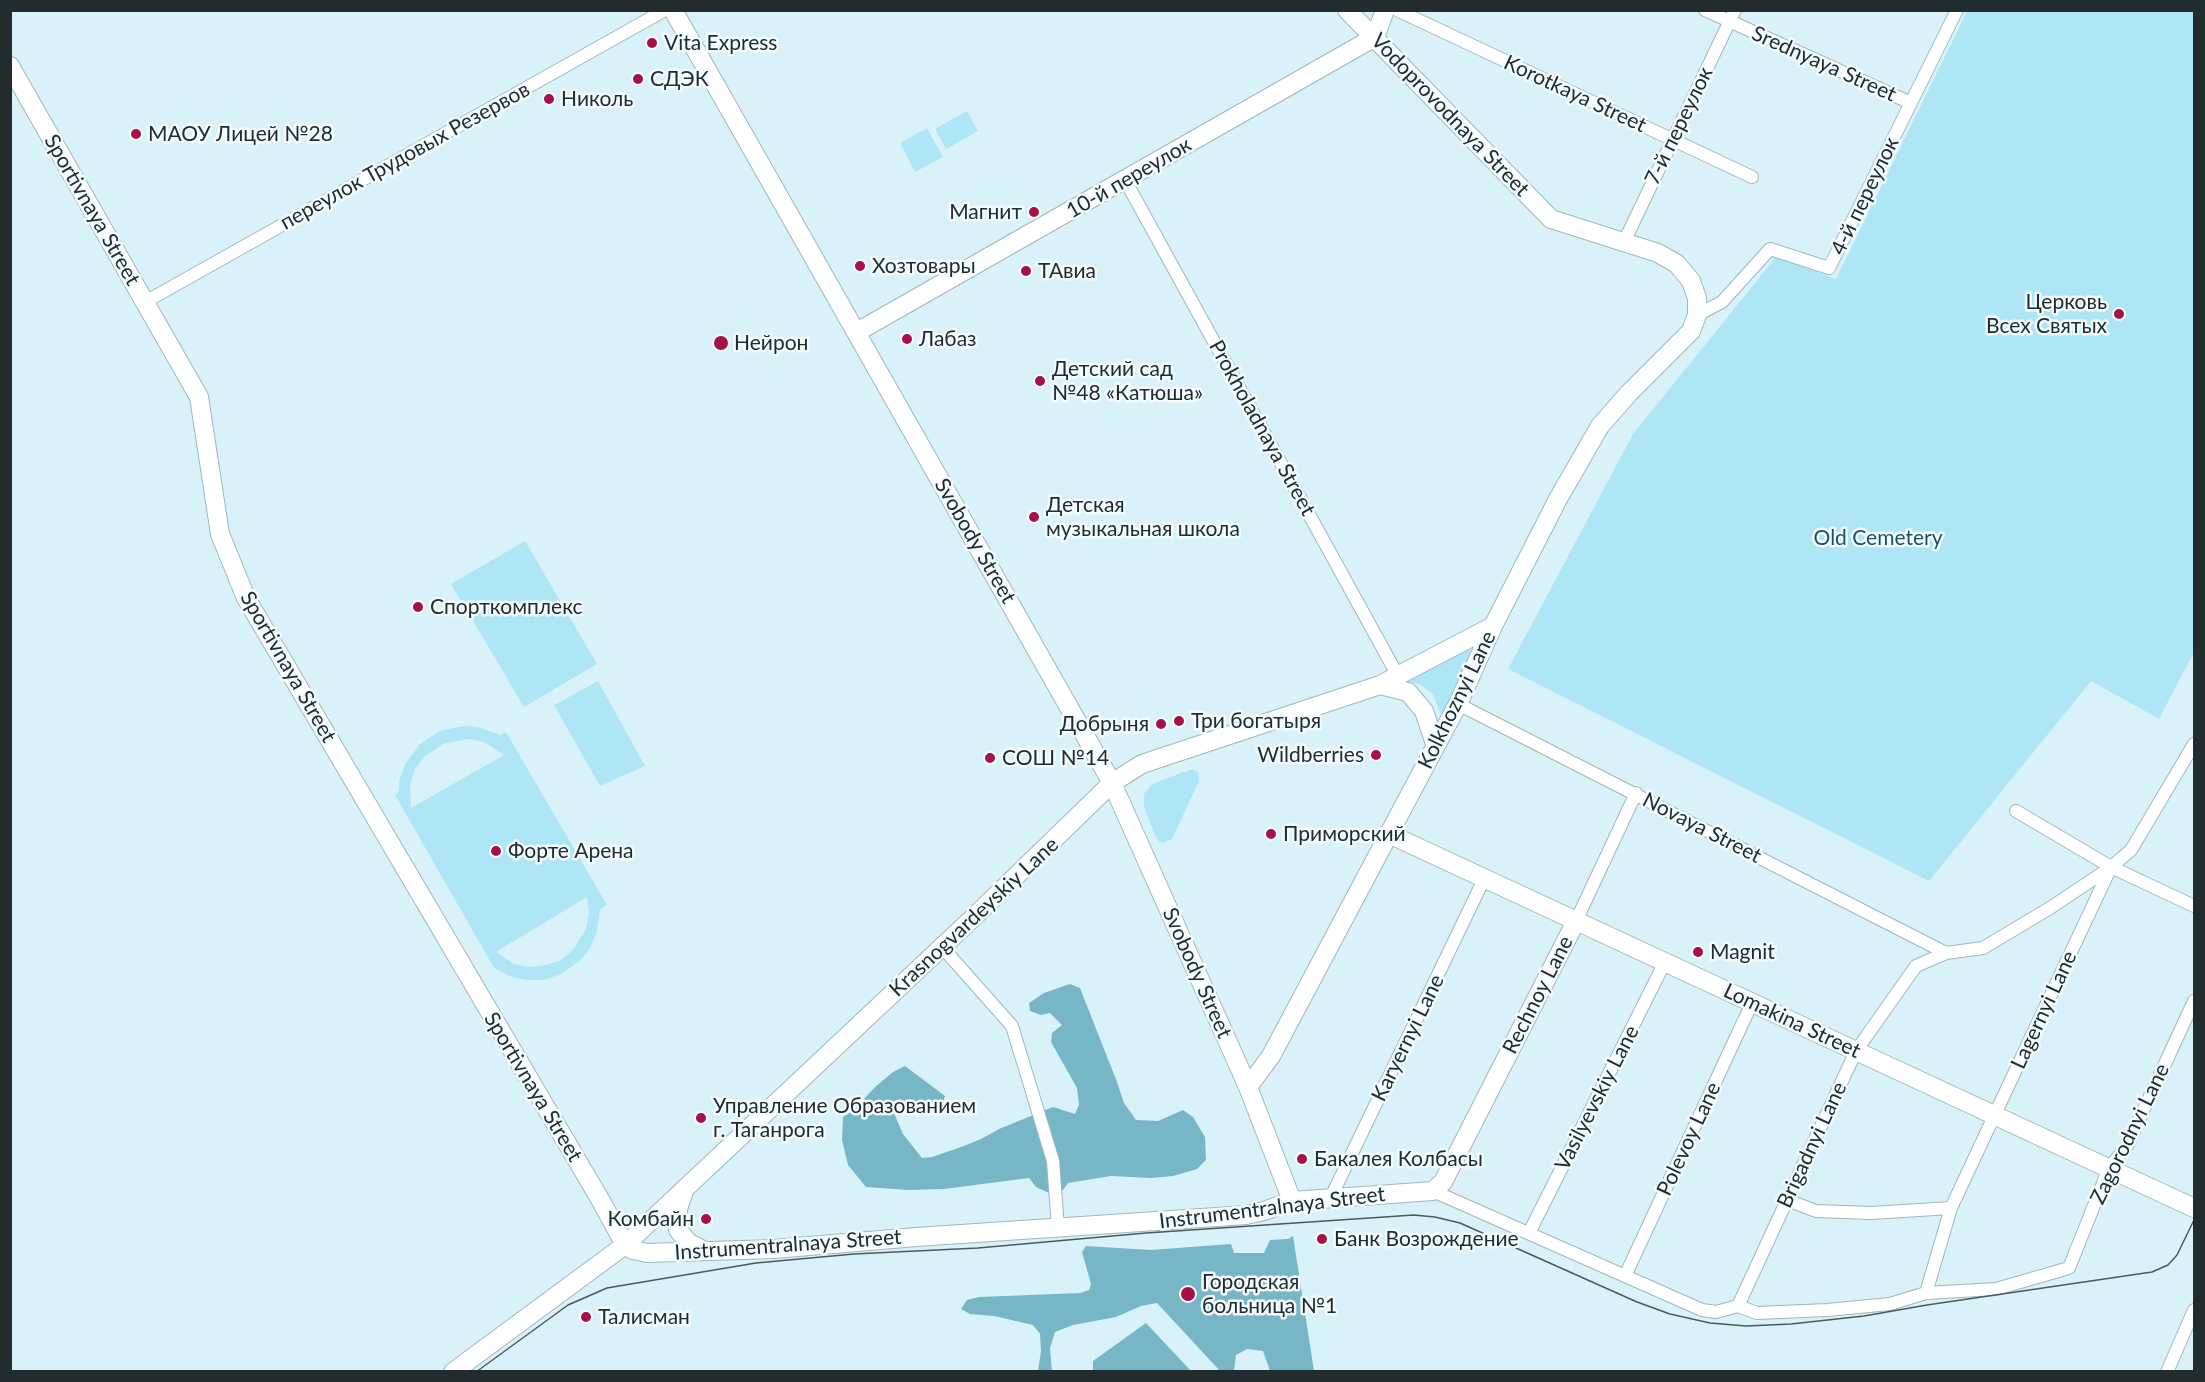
<!DOCTYPE html>
<meta charset="utf-8">
<style>
body{margin:0}
#map{position:relative;width:2205px;height:1382px;overflow:hidden;background:#d9f2f9;font-family:Lato,sans-serif}
canvas{display:block}
.frame{position:absolute;inset:0;border:12px solid #222b2e;pointer-events:none}
</style>
<div id="map">
<canvas width="2205" height="1382"></canvas>
<div class="frame"></div>
</div>
<script>
const context = document.querySelector('canvas').getContext('2d');
context.lineJoin = 'round';
function paint(path, color) { context.fillStyle = color; context.fill(path, 'evenodd'); }
const poly = rows => new Path2D(rows.map(r => 'M' + r).join(''));
function stroke(path, color, width, dash) { context.strokeStyle = color; context.lineWidth = width; context.lineCap = dash ? 'butt' : 'round'; context.setLineDash(dash || []); context.stroke(path); }
function write(font, color, halo, rows, align = 'center') {
  context.font = font + ' Lato,sans-serif'; context.lineWidth = 5; context.setLineDash([]); context.textBaseline = 'middle'; context.strokeStyle = halo; context.fillStyle = color; for (const [text, x, y, turn = 0] of rows) {
    context.save(); context.translate(x, y); context.rotate((+turn || 0) * Math.PI / 180); context.textAlign = isNaN(turn) ? turn : align; if (halo) context.strokeText(text, 0, 0); context.fillText(text, 0, 0); context.restore();
  }
}
paint(poly([
 [1967,11,2194,11,2194,652,2159,719,2091,681,1929,881,1508,669,1633,434,1776,257,1836,279],
 [967,111,978,131,946,149,935,129],
 [927,128,943,157,915,172,900,143],
 [525,541,597,664,524,707,451,584],
 [1468,650,1472,651,1444,715,1441,715,1433,694,1421,685,1408,681,1457,653],
 [598,681,645,766,600,786,554,705],
 [463,726,478,727,500,735,506,732,607,905,600,909,597,932,590,948,580,961,559,975,543,980,526,980,509,976,494,968,395,795,398,793,400,777,406,763,420,744,440,731],
 [469,739,484,742,504,755,411,808,410,784,415,769,425,756,445,743],
 [587,897,589,913,586,929,573,950,561,960,546,965,530,967,514,964,496,952],
 [1192,769,1198,772,1199,781,1172,839,1163,843,1160,842,1156,838,1144,807,1144,794,1152,784]
]), '#afe6f5');
paint(poly([
 [1070,984,1080,988,1117,1082,1124,1103,1136,1120,1158,1121,1183,1110,1193,1117,1205,1137,1206,1160,1197,1169,1173,1176,1151,1178,1111,1176,1068,1183,1063,1190,1049,1193,1036,1187,1029,1178,944,1189,908,1190,866,1187,848,1165,842,1140,843,1117,854,1110,875,1087,893,1072,905,1066,945,1096,940,1112,926,1114,916,1112,905,1102,893,1101,893,1111,903,1134,922,1158,932,1157,961,1147,981,1139,999,1129,1053,1107,1075,1114,1079,1105,1077,1088,1051,1042,1052,1033,1062,1025,1050,1013,1041,1015,1030,1011,1029,1003,1044,993],
 [1293,1236,1314,1371,1270,1371,1263,1351,1247,1349,1236,1355,1234,1371,1220,1371,1157,1303,1141,1306,1116,1317,1073,1325,1055,1332,1050,1348,1052,1371,1038,1371,1041,1351,1040,1334,1033,1325,994,1316,970,1314,961,1309,967,1300,979,1297,1080,1293,1089,1290,1091,1284,1082,1252,1086,1246,1151,1250,1231,1244,1234,1253,1264,1253,1270,1240,1288,1239],
 [1146,1323,1191,1371,1093,1371,1093,1361]
]), '#77b6c7');
const street = poly([
 [1397,10,1752,177],
 [1705,10,1911,103],
 [1125,180,1398,676],
 [1624,242,1735,10],
 [145,302,665,10],
 [1697,315,1722,302,1770,249,1829,268,1957,10],
 [1458,704,1946,953],
 [2016,811,2111,867,2194,906],
 [1576,921,1636,793],
 [942,947,1012,1026,1053,1161,1058,1228],
 [1433,1191,1702,1310,1716,1312,1738,1306,1757,1313,1827,1310,1890,1304,1926,1293,1996,1289,2069,1268,2109,1168,2127,1146,2194,1001],
 [1331,1197,1484,879],
 [1787,1200,1816,1211,1871,1213,1951,1208],
 [1529,1233,1665,962],
 [1625,1276,1752,1003],
 [1926,1293,1951,1208,2111,867,2131,850,2194,744],
 [1738,1306,1856,1051,1916,966,1946,953,1983,948,2050,908,2110,868],
 [2167,1372,2194,1310]
]);
const secondary = poly([
 [673,10,1112,783,1248,1087,1292,1201],
 [10,66,199,397,220,534,246,598,601,1201,625,1245],
 [857,332,1375,37,1385,10],
 [1380,685,1493,626],
 [1389,834,2194,1208],
 [1248,1087,1271,1056,1458,704,1493,626,1558,499,1600,426,1629,393,1691,331,1697,315,1697,298,1691,281,1677,264,1658,253,1551,219,1347,10],
 [684,1191,678,1209,678,1230,689,1243,705,1251],
 [625,1245,633,1250,647,1253,774,1249,916,1237,1246,1215,1264,1211,1292,1201,1433,1191,1443,1182,1576,921],
 [453,1372,625,1245,977,914,1112,783,1142,764,1380,685,1408,692,1424,711,1435,744]
]);
stroke(street, '#9fb7be', 14);
stroke(secondary, '#9fb7be', 20);
stroke(street, '#fff', 12);
stroke(secondary, '#fff', 18);
stroke(poly([
 [476,1372,568,1305,607,1288,756,1263,854,1254,978,1248,1146,1233,1414,1215,1435,1217,1460,1223,1637,1302,1670,1314,1710,1323,1746,1326,1791,1324,1864,1316,1927,1305,2152,1272,2168,1265,2177,1255,2194,1220]
]), '#4c595d', 1.5);
for (const [x, y, r, color] of [
 [652,43,6,"#a6114a"],
 [638,79,6,"#a6114a"],
 [549,99,6,"#a6114a"],
 [136,134,6,"#a6114a"],
 [1034,212,6,"#a6114a"],
 [860,266,6,"#a6114a"],
 [1026,271,6,"#a6114a"],
 [2119,314,6,"#a6114a"],
 [907,339,6,"#a6114a"],
 [721,343,8,"#a6114a"],
 [1040,381,6,"#a6114a"],
 [1034,517,6,"#a6114a"],
 [418,607,6,"#a6114a"],
 [1179,721,6,"#a6114a"],
 [1161,724,6,"#a6114a"],
 [1376,755,6,"#a6114a"],
 [990,758,6,"#a6114a"],
 [1271,834,6,"#a6114a"],
 [496,851,6,"#a6114a"],
 [1698,952,6,"#a6114a"],
 [701,1118,6,"#a6114a"],
 [1302,1159,6,"#a6114a"],
 [706,1219,6,"#a6114a"],
 [1322,1239,6,"#a6114a"],
 [1188,1294,8,"#a6114a"],
 [586,1317,6,"#a6114a"]
]) { const dot = new Path2D(); dot.arc(x, y, r, 0, 2 * Math.PI); context.fillStyle = color; context.fill(dot); stroke(dot, '#f2fcff', 2); }
write('21px', '#222b2e', '#f2fcff', [
 ["Vita Express",664,43],
 ["СДЭК",650,79],
 ["Николь",561,99],
 ["МАОУ Лицей №28",148,134],
 ["Магнит",1022,212,"right"],
 ["Хозтовары",872,266],
 ["ТАвиа",1038,271],
 ["Церковь",2107,302,"right"],
 ["Всех Святых",2107,326,"right"],
 ["Лабаз",919,339],
 ["Нейрон",734,343],
 ["Детский сад",1052,369],
 ["№48 «Катюша»",1052,393],
 ["Детская",1046,505],
 ["музыкальная школа",1046,529],
 ["Спорткомплекс",430,607],
 ["Три богатыря",1191,721],
 ["Добрыня",1149,724,"right"],
 ["Wildberries",1364,755,"right"],
 ["СОШ №14",1002,758],
 ["Приморский",1283,834],
 ["Форте Арена",508,851],
 ["Magnit",1710,952],
 ["Управление Образованием",713,1106],
 ["г. Таганрога",713,1130],
 ["Бакалея Колбасы",1314,1159],
 ["Комбайн",694,1219,"right"],
 ["Банк Возрождение",1334,1239],
 ["Городская",1202,1282],
 ["больница №1",1202,1306],
 ["Талисман",598,1317]
], 'left');
write('21px', '#222b2e', '#f2fcff', [
 ["Srednyaya Street",1824,64,24],
 ["Korotkaya Street",1575,94,25],
 ["Vodoprovodnaya Street",1450,115,46],
 ["7-й переулок",1679,126,-64],
 ["переулок Трудовых Резервов",405,156,-29],
 ["10-й переулок",1129,178,-30],
 ["4-й переулок",1865,196,-64],
 ["Sportivnaya Street",92,210,60],
 ["Prokholadnaya Street",1262,428,61],
 ["Svobody Street",975,541,60],
 ["Sportivnaya Street",288,667,60],
 ["Kolkhoznyi Lane",1457,700,-64],
 ["Novaya Street",1702,828,27],
 ["Krasnogvardeyskiy Lane",974,917,-43],
 ["Svobody Street",1197,973,66],
 ["Rechnoy Lane",1538,995,-63],
 ["Lagernyi Lane",2044,1010,-65],
 ["Lomakina Street",1792,1021,25],
 ["Karyernyi Lane",1408,1038,-64],
 ["Sportivnaya Street",533,1087,59],
 ["Vasilyevskiy Lane",1597,1098,-63],
 ["Zagorodnyi Lane",2130,1134,-64],
 ["Polevoy Lane",1689,1139,-65],
 ["Brigadnyi Lane",1812,1145,-65],
 ["Instrumentralnaya Street",1272,1208,-7],
 ["Instrumentralnaya Street",788,1245,-4]
]);
write('21px', '#1c515e', '#f2fcff', [
 ["Old Cemetery",1878,538]
]);
</script>
